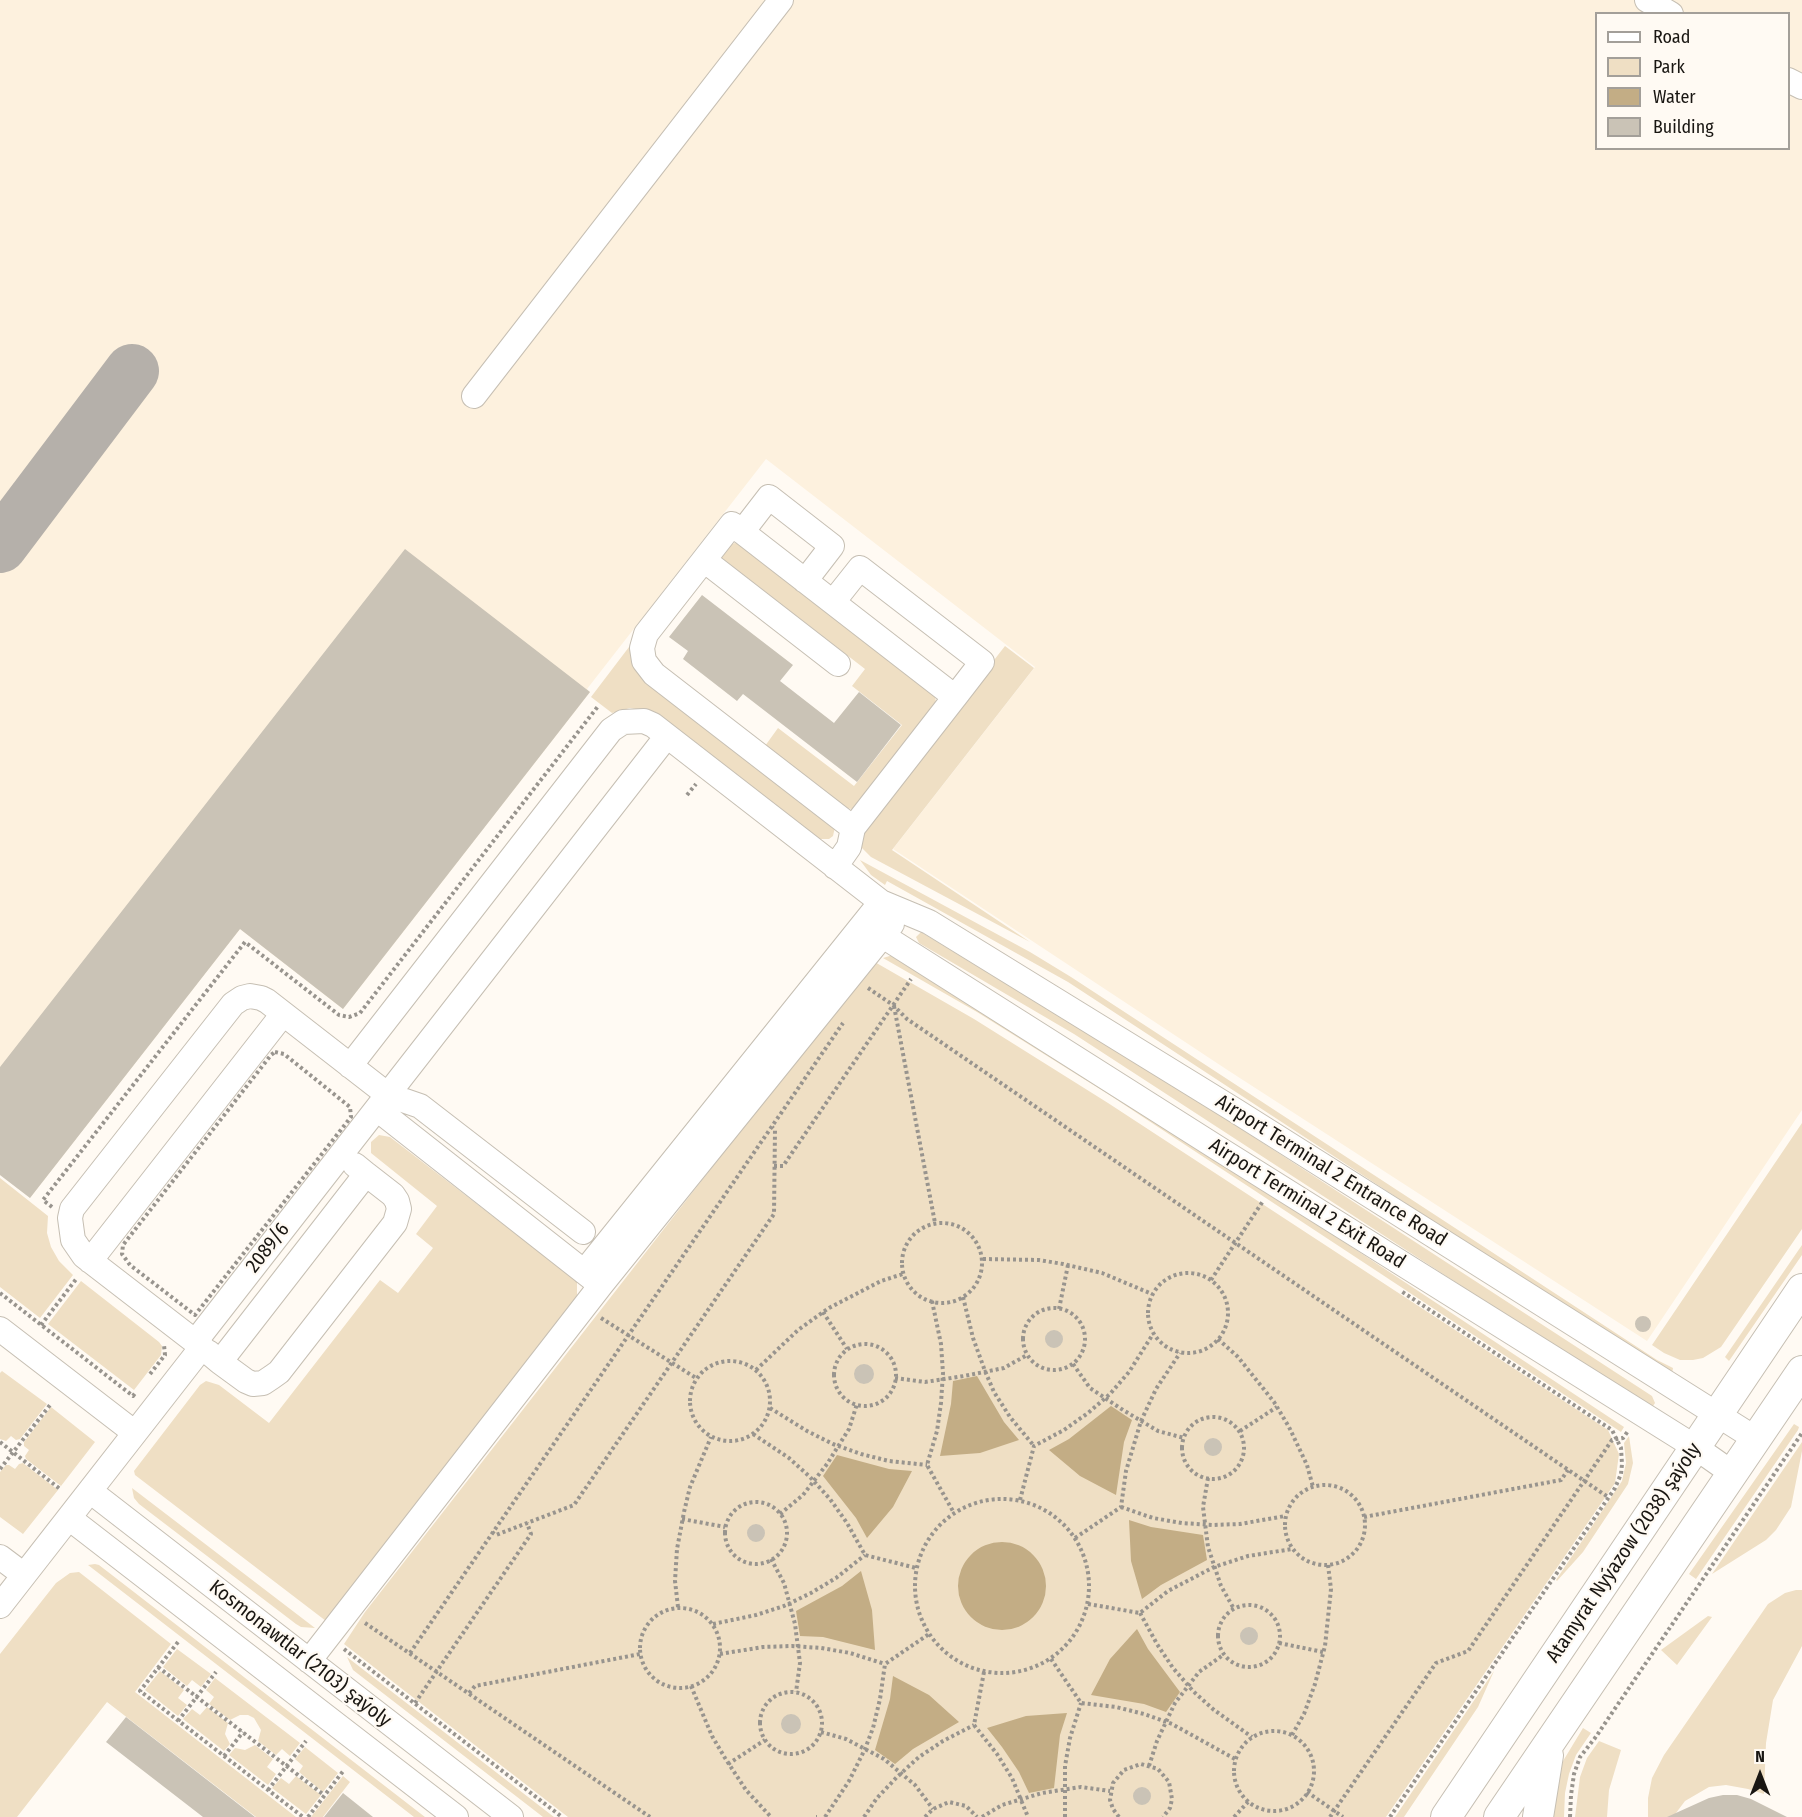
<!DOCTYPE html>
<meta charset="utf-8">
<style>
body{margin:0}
#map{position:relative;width:1802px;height:1817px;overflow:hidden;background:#fffaf3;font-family:"Fira Sans Condensed",sans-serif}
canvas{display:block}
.legend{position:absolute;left:1595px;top:12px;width:195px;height:138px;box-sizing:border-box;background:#fffaf3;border:2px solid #a39f99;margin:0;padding:8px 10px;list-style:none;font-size:18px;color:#191612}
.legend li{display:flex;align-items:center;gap:12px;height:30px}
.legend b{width:30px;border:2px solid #a39f99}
.north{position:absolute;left:1730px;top:1745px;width:60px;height:60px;-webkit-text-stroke:4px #fffaf3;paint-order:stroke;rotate:0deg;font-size:16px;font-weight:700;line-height:24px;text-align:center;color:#191612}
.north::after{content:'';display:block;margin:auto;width:21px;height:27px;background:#191612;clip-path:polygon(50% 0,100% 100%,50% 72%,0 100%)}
</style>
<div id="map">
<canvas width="1802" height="1817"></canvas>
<ul class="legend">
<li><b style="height:8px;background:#fff"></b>Road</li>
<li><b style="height:16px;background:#efdfc4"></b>Park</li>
<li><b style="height:16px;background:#c3ad85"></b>Water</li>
<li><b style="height:16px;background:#cac3b6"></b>Building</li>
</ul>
<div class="north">N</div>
</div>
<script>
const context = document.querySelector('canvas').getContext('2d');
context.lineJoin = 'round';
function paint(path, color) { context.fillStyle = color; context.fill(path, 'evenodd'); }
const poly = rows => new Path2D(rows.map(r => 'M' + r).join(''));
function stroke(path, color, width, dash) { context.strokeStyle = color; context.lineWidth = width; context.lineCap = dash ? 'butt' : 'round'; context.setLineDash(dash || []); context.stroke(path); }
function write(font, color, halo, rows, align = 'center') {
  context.font = font + ' "Fira Sans Condensed",sans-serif'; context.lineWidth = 4.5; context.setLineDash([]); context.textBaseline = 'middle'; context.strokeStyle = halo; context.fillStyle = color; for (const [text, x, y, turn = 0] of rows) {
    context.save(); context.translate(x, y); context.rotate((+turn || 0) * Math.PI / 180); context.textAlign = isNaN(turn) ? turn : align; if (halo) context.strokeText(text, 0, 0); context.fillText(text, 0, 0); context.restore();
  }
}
paint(poly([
 [0,0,1802,0,1802,1110,1647,1341,1229,1071,893,849,1035,667,766,459,587,689,590,692,343,1009,240,929,30,1198,0,1175],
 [1596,14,1788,14,1788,148,1596,148]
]), '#fdf1de');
paint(poly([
 [735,543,740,544,935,695,936,703,852,809,845,808,765,746,778,728,854,786,902,725,852,686,865,669,719,556,729,545],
 [1005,646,1034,668,892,850,1030,942,871,857,861,847,864,827],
 [629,647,835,827,833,836,829,839,819,839,657,713,630,708,612,713,591,697],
 [860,860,1030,952,1071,977,1657,1360,1673,1368,1672,1374,1654,1366,1068,982,887,881,885,885,871,875],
 [921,932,1203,1104,1652,1396,1655,1403,1653,1406,1646,1406,1074,1034,919,943,916,937],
 [893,955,1114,1090,1624,1427,1621,1432,1111,1096,977,1012,883,958],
 [873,961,974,1019,1108,1103,1608,1430,1619,1454,1615,1483,1386,1817,568,1817,344,1644,365,1612],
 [1802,1123,1802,1229,1721,1347,1703,1358,1693,1360,1680,1360,1664,1353,1652,1345],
 [379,1135,390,1137,573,1278,577,1282,577,1295,575,1300,326,1621,135,1475,134,1471,200,1385,206,1381,219,1385,269,1423,380,1280,398,1293,433,1248,416,1234,437,1206,371,1153,371,1142],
 [0,1178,48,1216,47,1233,51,1247,59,1261,73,1275,40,1318,0,1287],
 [1802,1245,1802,1255,1729,1361,1725,1357],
 [81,1281,159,1342,162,1346,161,1355,134,1390,48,1324],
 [2,1371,47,1404,20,1439,16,1440,11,1436,6,1441,0,1439,0,1373],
 [51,1407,95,1442,61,1486,26,1459,25,1456,29,1450,24,1446,24,1442],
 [1794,1424,1799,1427,1798,1430,1696,1579,1689,1574],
 [1629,1436,1633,1463,1628,1484,1583,1552,1557,1581,1556,1580,1622,1481,1626,1463,1624,1443],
 [1802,1442,1802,1451,1791,1507,1776,1530,1766,1540,1712,1574],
 [23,1463,58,1490,23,1534,0,1517,0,1472,6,1465,9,1465,15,1469,19,1464],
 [132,1488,315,1628,301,1627,296,1624,139,1504,134,1498],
 [95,1564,99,1565,425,1817,414,1817,88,1565],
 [79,1572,171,1644,135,1692,296,1817,256,1817,107,1702,17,1817,0,1817,0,1654,56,1583,70,1573],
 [1796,1590,1802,1590,1802,1646,1773,1700,1766,1743,1764,1794,1748,1789,1726,1785,1709,1787,1685,1801,1673,1817,1648,1817,1648,1798,1652,1778,1664,1755,1768,1604,1785,1593],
 [1708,1616,1712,1617,1677,1665,1661,1650],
 [177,1649,211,1674,201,1687,192,1680,187,1686,163,1667],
 [347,1657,554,1817,543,1817,353,1670],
 [160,1671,184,1690,178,1698,187,1705,178,1716,145,1690],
 [1494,1671,1478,1707,1404,1817,1395,1817],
 [215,1678,300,1743,290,1756,282,1749,276,1755,258,1741,261,1730,254,1718,248,1715,240,1715,230,1720,209,1704,214,1697,206,1690],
 [207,1707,228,1723,225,1734,230,1744,224,1751,183,1719,192,1709,200,1715],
 [1583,1728,1591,1733,1576,1755,1569,1774,1565,1793,1564,1817,1553,1817,1560,1766],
 [1599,1741,1621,1750,1609,1790,1607,1817,1575,1817,1580,1777,1587,1758],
 [255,1745,273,1759,267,1767,276,1774,268,1785,229,1755,235,1748,245,1750],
 [305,1747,338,1773,323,1792,299,1772,303,1766,295,1759],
 [296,1776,321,1795,306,1814,272,1788,281,1778,289,1784],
 [343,1776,350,1782,323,1817,311,1817]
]), '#efdfc4');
paint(poly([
 [977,1376,1004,1422,1019,1440,980,1453,940,1456,951,1404,953,1381],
 [1111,1406,1132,1420,1124,1442,1116,1495,1080,1476,1049,1450,1069,1439],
 [837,1455,889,1469,912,1471,893,1507,867,1538,856,1518,823,1476],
 [1129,1520,1151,1527,1203,1535,1207,1560,1161,1585,1142,1599,1131,1561],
 '958 1586a44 44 0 1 1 88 0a44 44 0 1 1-88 0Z',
 [861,1571,872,1610,875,1650,823,1637,800,1636,796,1611,842,1586],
 [1137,1629,1148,1649,1180,1692,1166,1712,1144,1704,1091,1695,1110,1659],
 [893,1676,929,1695,959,1722,913,1749,895,1764,875,1750,890,1699],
 [1067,1713,1060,1735,1054,1788,1029,1793,1019,1772,1002,1747,987,1728,1026,1716]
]), '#c3ad85');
stroke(poly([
 [0,546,132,371]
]), '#b5b0aa', 54);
paint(poly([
 [405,549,590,692,343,1009,240,929,30,1198,0,1175,0,1067],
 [702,595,793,665,780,681,834,723,859,692,901,725,857,782,743,694,737,701,683,659,688,651,669,637],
 '1635 1324a8 8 0 1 1 16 0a8 8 0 1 1-16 0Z',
 '1045 1339a9 9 0 1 1 18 0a9 9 0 1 1-18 0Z',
 '854 1374a10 10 0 1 1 20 0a10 10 0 1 1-20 0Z',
 '1204 1447a9 9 0 1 1 18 0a9 9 0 1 1-18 0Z',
 '747 1533a9 9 0 1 1 18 0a9 9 0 1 1-18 0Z',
 '1240 1636a9 9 0 1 1 18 0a9 9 0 1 1-18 0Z',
 '781 1724a10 10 0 1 1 20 0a10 10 0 1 1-20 0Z',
 [126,1717,255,1817,203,1817,106,1742],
 '1133 1796a9 9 0 1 1 18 0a9 9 0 1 1-18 0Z',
 [343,1793,373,1817,324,1817],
 [1723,1795,1737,1795,1751,1799,1787,1817,1667,1817,1709,1798]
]), '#cac3b6');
const minor = poly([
 [1647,0,1671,14],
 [1788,80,1802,87],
 [474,396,781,0],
 [742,532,769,497,832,546,805,581],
 [704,560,838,664],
 [833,602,860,568,982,662,955,697],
 [835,867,849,847,853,828,955,697,732,524,646,634,642,648,644,661,654,674,853,828],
 [883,936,1216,1147,1695,1447,1732,1473],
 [350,1066,611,730,623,722,644,721,653,725,881,902,929,922,1236,1111,1756,1439],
 [377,1109,597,1282],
 [90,1261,283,1014],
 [584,1272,881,902],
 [0,1329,135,1433],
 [195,1342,667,736],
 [208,1352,220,1362,366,1174,355,1165],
 [220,1362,246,1381,253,1384,263,1383,272,1377,279,1372,395,1223,399,1209,397,1201,393,1195,366,1174],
 [90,1491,511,1817],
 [69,1518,456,1817],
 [0,1557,24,1575],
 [0,1606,202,1347,84,1256,73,1240,70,1218,72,1209,233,1004,242,998,250,996,261,998,267,1001,388,1095,420,1106,583,1232],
 [309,1661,601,1285,892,924]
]);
const major = poly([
 [1446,1817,1802,1289],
 [1499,1817,1802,1371],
 [1538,1817,1548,1755]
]);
stroke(minor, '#c6bfb3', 26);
stroke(major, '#c6bfb3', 32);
stroke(poly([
 [687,795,696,784],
 [868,988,893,1005,907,1019,1608,1497],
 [894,1006,935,1223],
 [275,1052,284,1054,350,1107,351,1117,195,1315,130,1265,122,1254,123,1245,271,1055,275,1052],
 [774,1166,783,1166,911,979],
 [52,1207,43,1200,245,942,339,1015,349,1017,360,1013,599,705],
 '902 1263a40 40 0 1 1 80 0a40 40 0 1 1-80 0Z',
 [983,1259,1039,1260,1063,1264,1102,1273,1152,1294],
 '1148 1313a40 40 0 1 1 80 0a40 40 0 1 1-80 0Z',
 [1211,1280,1263,1201],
 [0,1293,133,1396,136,1392],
 [963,1297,973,1338,985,1371,994,1392,1010,1417,1034,1446],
 [932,1301,941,1344,943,1373,941,1403,937,1431,927,1465,954,1513],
 '1023 1339a31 31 0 1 1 62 0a31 31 0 1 1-62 0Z',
 [1059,1309,1068,1265],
 [823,1312,847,1349],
 [601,1318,696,1378],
 [41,1325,77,1278],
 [1218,1339,1238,1357,1274,1402,1289,1427,1307,1465,1313,1487],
 '834 1375a31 31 0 1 1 62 0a31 31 0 1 1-62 0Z',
 '690 1401a40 40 0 1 1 80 0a40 40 0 1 1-80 0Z',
 [1073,1364,1090,1388,1123,1410,1158,1431,1184,1438],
 [756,1370,798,1330,829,1308,881,1281,903,1274],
 [150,1374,165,1355,164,1345],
 [895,1378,925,1382,964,1376,1004,1368,1027,1355],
 [770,1408,807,1431,833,1444,861,1454,889,1461,927,1465],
 '1182 1448a31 31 0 1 1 62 0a31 31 0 1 1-62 0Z',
 [1240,1431,1277,1407],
 [753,1434,789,1458,810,1477,830,1499,847,1523,865,1555,916,1568],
 [0,1442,60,1489],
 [0,1469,50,1405],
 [1208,1478,1203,1507,1208,1547,1221,1586,1234,1609],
 '1285 1525a40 40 0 1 1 80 0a40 40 0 1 1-80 0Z',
 '915 1586a87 87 0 1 1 174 0a87 87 0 1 1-174 0Z',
 [1020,1500,1034,1446,1064,1430,1088,1413,1110,1394,1129,1372,1153,1334],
 '725 1533a31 31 0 1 1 62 0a31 31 0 1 1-62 0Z',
 [1121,1507,1153,1518,1182,1523,1212,1525,1240,1524,1285,1516],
 [780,1514,803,1495,827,1464,849,1429,857,1404],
 [1364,1517,1561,1480,1568,1470],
 [682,1519,725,1527],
 [492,1532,496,1535,574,1505,774,1214,775,1130,772,1127],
 [1075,1538,1121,1507,1126,1471,1141,1421,1156,1389,1180,1353],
 [771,1559,784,1583,795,1624,800,1663,796,1692],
 [1088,1604,1140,1613,1168,1591,1214,1567,1248,1556,1292,1549],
 '1218 1636a31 31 0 1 1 62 0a31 31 0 1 1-62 0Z',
 [678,1607,675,1581,677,1549,684,1512,690,1487,711,1437],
 '640 1648a40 40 0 1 1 80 0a40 40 0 1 1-80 0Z',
 [1140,1613,1157,1644,1173,1668,1193,1691,1214,1710,1252,1737],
 [365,1623,650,1817],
 [713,1624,756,1615,784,1606,811,1593,836,1578,865,1555],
 [178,1642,140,1691,303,1817],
 [1279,1643,1323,1652],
 [344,1649,562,1817],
 [410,1653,843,1023],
 [720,1654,763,1647,792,1646,821,1648,850,1653,885,1664],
 [1051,1659,1081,1703,1116,1707,1144,1714,1172,1724,1235,1759],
 [158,1667,324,1795],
 [984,1672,974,1725,997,1754,1012,1778,1028,1817],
 [691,1686,712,1736,725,1758,746,1790,771,1817],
 '760 1723a31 31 0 1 1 62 0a31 31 0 1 1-62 0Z',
 [469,1693,475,1686,640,1654],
 [415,1703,531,1534,527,1523],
 [178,1721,216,1672],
 '1234 1771a40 40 0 1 1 80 0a40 40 0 1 1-80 0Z',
 [821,1732,846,1739,884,1759,915,1785,933,1809],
 [1292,1735,1304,1714,1315,1684,1325,1646,1331,1589,1328,1565],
 [224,1756,243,1732],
 [728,1764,765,1740],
 [1149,1766,1157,1741,1175,1703,1199,1672,1223,1655],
 [268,1790,306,1741],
 [1307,1792,1343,1817],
 [308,1817,344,1770],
 [816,1817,817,1817],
 [825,1817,849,1781,865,1749,873,1728,880,1699,885,1664,929,1634],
 [864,1817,877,1798,897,1777,919,1757,943,1741,974,1725],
 [925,1817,933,1809,949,1802,966,1806,977,1817],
 [982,1817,1002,1805,1042,1793,1081,1787,1110,1791],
 [1065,1817,1065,1766,1070,1738,1081,1703],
 [1119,1817,1113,1809,1110,1800,1113,1783,1124,1770,1141,1764,1158,1769,1169,1782,1172,1799,1170,1808,1163,1817],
 [1234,1817,1248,1802],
 [1330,1817,1436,1663,1468,1651,1612,1440,1623,1438,1628,1431],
 [1390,1817,1615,1488,1621,1474,1622,1464,1621,1448,1612,1430,1401,1291],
 [1570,1817,1571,1795,1574,1774,1580,1757,1595,1738,1802,1433]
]), '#98948e', 4, [3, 3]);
stroke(minor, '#fff', 24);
stroke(major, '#fff', 30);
write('20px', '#191612', '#fffaf3', [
 ["Airport Terminal 2 Entrance Road",1331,1171,32],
 ["Airport Terminal 2 Exit Road",1307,1204,32],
 ["2089/6",268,1248,-52],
 ["Atamyrat Nyýazow (2038) şaýoly",1624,1553,-56],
 ["Kosmonawtlar (2103) şaýoly",300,1654,38]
]);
</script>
